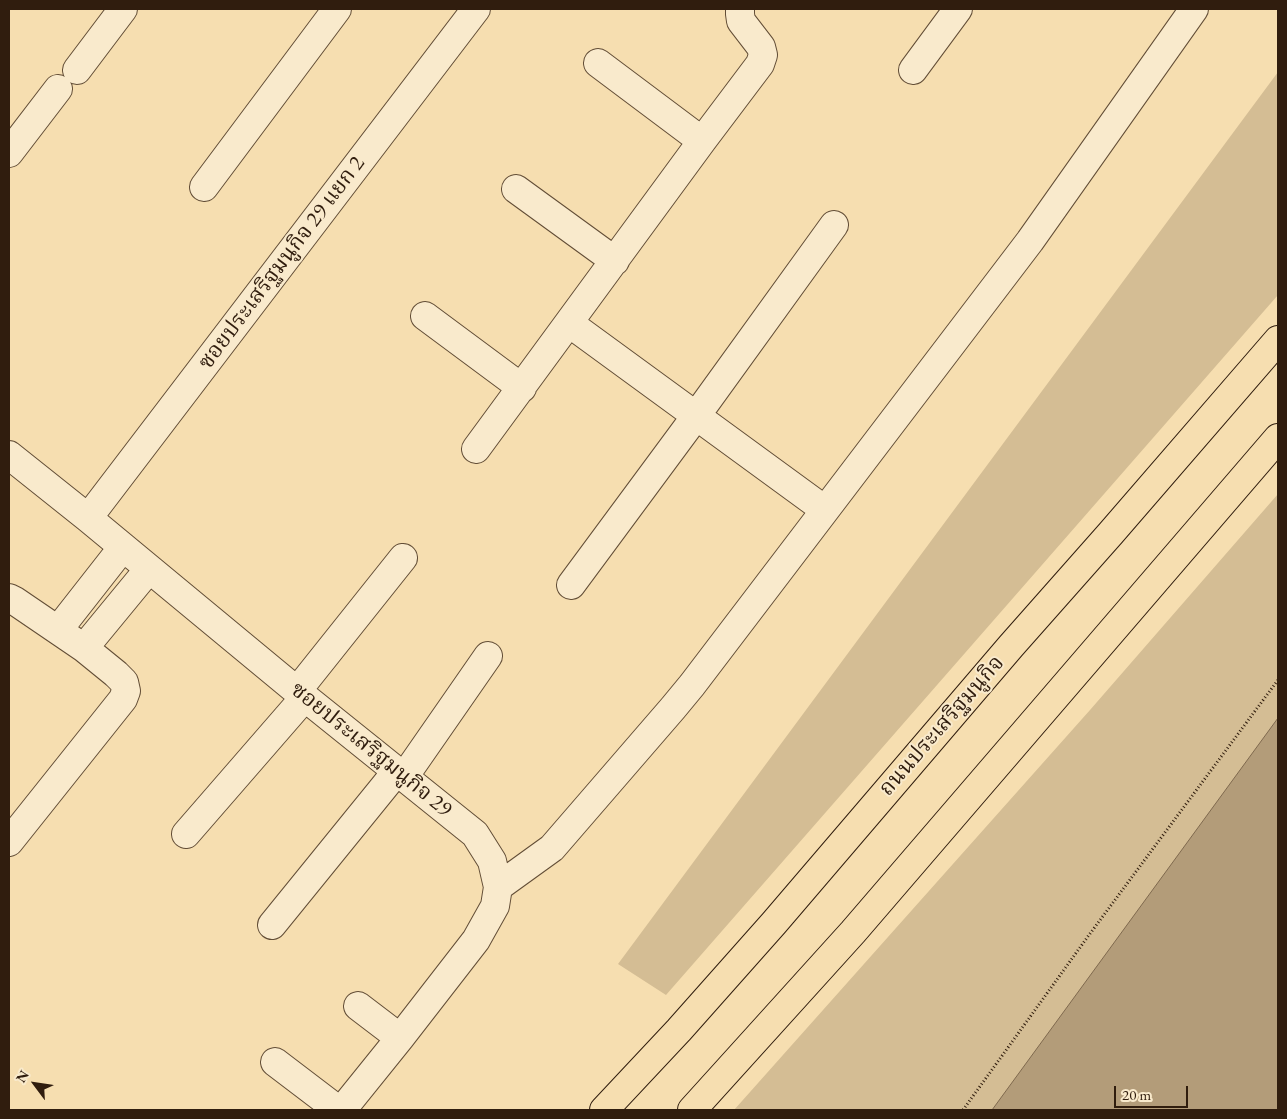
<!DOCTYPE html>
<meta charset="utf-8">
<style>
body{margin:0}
#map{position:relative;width:1287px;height:1119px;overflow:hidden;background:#f6deb0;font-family:"EB Garamond",serif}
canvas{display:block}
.frame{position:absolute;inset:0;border:10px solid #301d0e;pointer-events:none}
.north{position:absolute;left:10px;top:1059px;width:50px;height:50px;-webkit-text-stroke:4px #f9eacc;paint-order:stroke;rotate:301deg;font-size:14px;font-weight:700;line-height:20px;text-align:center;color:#301d0e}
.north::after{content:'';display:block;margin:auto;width:18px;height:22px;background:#301d0e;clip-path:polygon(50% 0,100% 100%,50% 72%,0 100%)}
.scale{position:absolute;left:1114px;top:1086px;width:74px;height:22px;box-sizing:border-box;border:2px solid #301d0e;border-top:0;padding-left:6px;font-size:15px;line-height:18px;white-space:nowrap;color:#301d0e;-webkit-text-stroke:4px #f9eacc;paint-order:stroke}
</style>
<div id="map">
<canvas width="1287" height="1119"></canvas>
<div class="frame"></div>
<div class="north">N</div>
<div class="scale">20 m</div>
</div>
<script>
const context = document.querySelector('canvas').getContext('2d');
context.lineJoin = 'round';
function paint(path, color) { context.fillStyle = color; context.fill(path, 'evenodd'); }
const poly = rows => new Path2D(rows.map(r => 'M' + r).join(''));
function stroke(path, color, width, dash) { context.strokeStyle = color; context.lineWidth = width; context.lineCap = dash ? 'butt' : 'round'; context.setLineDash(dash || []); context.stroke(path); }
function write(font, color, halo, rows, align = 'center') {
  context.font = font + ' "EB Garamond","Noto Serif Thai",serif'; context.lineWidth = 4; context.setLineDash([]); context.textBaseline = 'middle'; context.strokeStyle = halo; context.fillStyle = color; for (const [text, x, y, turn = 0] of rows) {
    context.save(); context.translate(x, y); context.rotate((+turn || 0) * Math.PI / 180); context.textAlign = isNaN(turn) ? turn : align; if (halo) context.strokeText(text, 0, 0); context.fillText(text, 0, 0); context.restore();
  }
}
paint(poly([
 [1278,72,1278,295,666,995,618,964],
 [1278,494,1278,755,1003,1110,734,1110,1090,710]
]), '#d4bd94');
const water = poly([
 [1278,718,1278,1110,992,1110,1278,718]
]);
paint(water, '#b39c79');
stroke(water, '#7f694e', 1);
const minor = poly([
 [598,63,702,141],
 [77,70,123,9],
 [913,70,958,9],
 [9,153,58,89],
 [204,187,337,9],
 [516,189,615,261],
 [425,316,522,388],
 [569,323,825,510],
 [476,449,702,141,760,64,763,55,761,47,741,21,740,14,740,9],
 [9,455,88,518,297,691,475,834,492,861,498,887,495,906,476,940,400,1038,342,1110],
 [88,518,476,9],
 [571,585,696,416,834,225],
 [9,598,15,601,84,648,116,674,124,682,126,691,123,699,9,842],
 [58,630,123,547],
 [84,648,149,569],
 [297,691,403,558],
 [404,777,488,656],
 [186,834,305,697],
 [498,887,552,848,673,708,692,685,1030,241,1194,9],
 [272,925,397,771],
 [358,1006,400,1038],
 [275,1062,338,1110]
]);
const major = poly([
 [604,1110,679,1030,774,923,1011,646,1111,533,1278,340],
 [692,1110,853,932,1278,438]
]);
stroke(minor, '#624d36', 30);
stroke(major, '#301d0e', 30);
stroke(poly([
 [963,1110,1089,935,1278,680]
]), '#301d0e', 3, [1, 2.5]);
stroke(minor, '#f9eacc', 28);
stroke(major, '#f6deb0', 28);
write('22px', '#301d0e', '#f9eacc', [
 ["ซอยประเสริฐมนูกิจ 29 แยก 2",282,263,-53],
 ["ถนนประเสริฐมนูกิจ",942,726,-49],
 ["ซอยประเสริฐมนูกิจ 29",371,750,39]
]);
</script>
